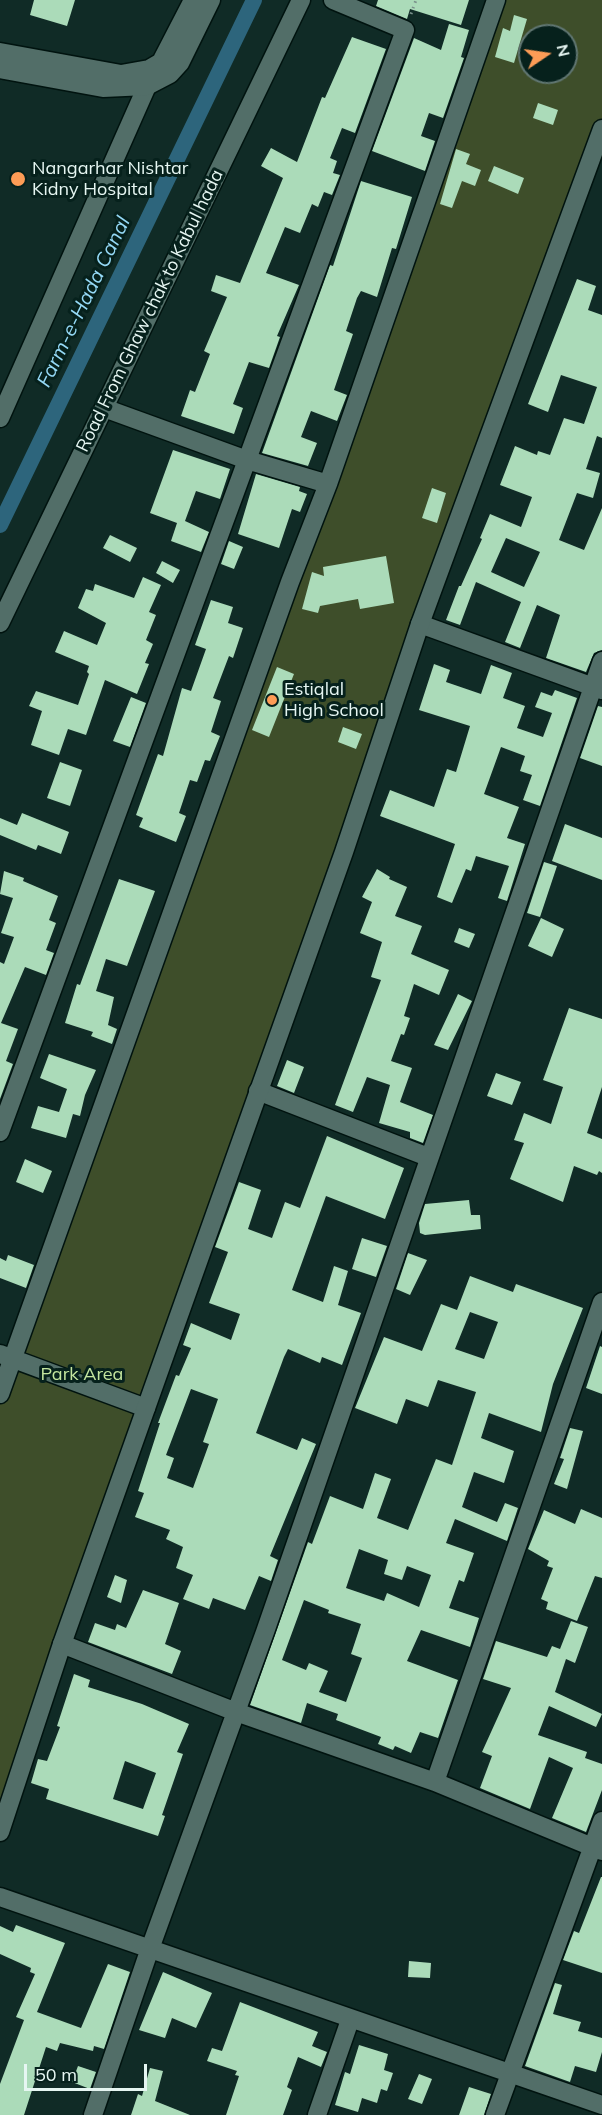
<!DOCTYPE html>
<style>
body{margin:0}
#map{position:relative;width:602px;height:2115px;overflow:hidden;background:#102b26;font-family:Mulish,sans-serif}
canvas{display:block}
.north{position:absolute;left:518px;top:24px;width:60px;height:60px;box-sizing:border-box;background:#06211c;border:2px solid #607672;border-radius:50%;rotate:77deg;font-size:16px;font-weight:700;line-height:24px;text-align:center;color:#e6f6f2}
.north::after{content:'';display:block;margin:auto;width:21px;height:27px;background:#fd9c56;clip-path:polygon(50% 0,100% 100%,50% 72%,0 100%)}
.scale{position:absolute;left:24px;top:2064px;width:123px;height:27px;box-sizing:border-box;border:3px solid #e6f6f2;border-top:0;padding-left:8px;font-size:18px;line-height:21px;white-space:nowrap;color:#e6f6f2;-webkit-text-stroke:4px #06211c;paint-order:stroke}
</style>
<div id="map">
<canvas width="602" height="2115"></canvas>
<div class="north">N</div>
<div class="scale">50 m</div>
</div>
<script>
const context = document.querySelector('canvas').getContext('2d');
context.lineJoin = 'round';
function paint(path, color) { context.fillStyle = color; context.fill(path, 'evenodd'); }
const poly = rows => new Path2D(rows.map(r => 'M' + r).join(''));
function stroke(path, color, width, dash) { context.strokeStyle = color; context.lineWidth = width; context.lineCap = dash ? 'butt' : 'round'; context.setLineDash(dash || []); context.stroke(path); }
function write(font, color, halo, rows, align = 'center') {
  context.font = font + ' Mulish,sans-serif'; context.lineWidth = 6; context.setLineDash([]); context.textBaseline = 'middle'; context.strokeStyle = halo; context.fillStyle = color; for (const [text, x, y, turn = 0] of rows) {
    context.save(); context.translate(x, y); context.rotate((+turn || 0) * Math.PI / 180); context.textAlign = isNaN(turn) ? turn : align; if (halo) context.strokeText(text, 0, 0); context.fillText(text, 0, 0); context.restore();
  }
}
paint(poly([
 [497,0,602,0,602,129,0,1832,0,1394],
 [530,36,566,36,566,72,530,72]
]), '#3e4e2a');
stroke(poly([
 [0,525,254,0]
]), '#2d657c', 16);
paint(poly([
 [34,0,75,0,67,26,30,15],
 [378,0,469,0,461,25,410,9,407,19,376,6],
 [514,15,527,19,514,63,495,57,503,28,510,31],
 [449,24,469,30,461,57,464,58,443,118,429,113,421,136,435,141,425,171,372,151,414,38,441,50],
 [352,37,386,49,355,133,342,128,330,158,337,161,333,173,340,175,332,195,324,192,318,207,312,204,300,233,285,227,266,273,299,285,277,336,280,337,269,368,249,362,233,404,243,408,234,434,181,416,190,390,195,392,210,354,204,351,227,297,211,291,216,275,240,283,283,178,261,166,271,148,297,162,322,97,325,98],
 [538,103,558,110,553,125,533,118],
 [456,149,470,154,466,164,481,170,475,186,462,181,452,208,440,204],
 [494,166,524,178,518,194,488,181],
 [361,181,412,197,396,249,392,248,377,297,361,291,357,298,346,331,353,334,334,390,347,395,337,421,311,411,301,437,317,443,308,466,262,453,330,265,333,266],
 [577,279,596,286,588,310,602,315,602,438,597,436,586,469,600,473,593,498,577,493,559,540,584,550,602,508,602,650,594,653,586,672,546,658,560,615,537,605,520,648,505,642,521,602,476,582,460,625,446,620,459,586,461,586,482,539,480,538,490,514,521,527,532,497,500,485,515,446,537,455,538,451,550,455,564,418,584,424,597,387,561,375,548,412,528,404],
 [506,538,540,552,524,587,491,572],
 [173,450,230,469,220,499,196,491,185,521,209,532,201,552,171,541,177,523,150,513],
 [256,474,300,487,299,491,307,494,300,512,292,509,279,548,238,534],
 [432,488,446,493,437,523,422,518],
 [110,535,137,548,130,562,103,548],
 [229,541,243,547,234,569,221,564],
 [386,556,394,603,360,609,358,599,320,606,318,613,302,609,312,572,324,576,323,567],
 [162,561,180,570,173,583,156,573],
 [143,577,161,585,149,612,156,615,146,640,153,644,145,663,149,664,137,694,105,680,86,735,68,729,59,755,31,745,42,711,29,706,36,691,78,705,89,674,87,672,89,666,55,652,64,631,97,645,106,623,78,608,86,589,93,591,95,584,134,598],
 [211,600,233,607,228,623,243,628,233,658,229,656,213,698,221,701,211,732,220,736,210,761,205,760,197,782,190,780,179,813,186,816,176,842,139,827,143,818,136,815,158,754,163,756,182,688,191,691,206,649,195,645],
 [434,664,450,670,446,682,481,694,491,665,512,673,503,698,525,706,517,728,543,737,552,713,535,707,541,692,552,696,555,690,577,698,540,806,523,800,532,775,520,771,525,756,501,747,484,794,519,807,507,838,525,844,507,901,498,898,509,866,476,856,471,871,466,869,452,903,437,897,455,844,380,816,390,790,434,807,447,769,456,772,470,726,419,710],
 [277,667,294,674,269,737,252,730],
 [131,697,146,703,130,747,113,741],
 [598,706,602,707,602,766,580,758],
 [343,727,362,734,356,749,338,742],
 [60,762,82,770,70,806,47,798],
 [22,813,69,832,61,854,38,845,36,850,0,835,0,818,17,825],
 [565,824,602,838,602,880,552,861],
 [544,862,557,866,540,917,527,913],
 [377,869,390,877,389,879,407,887,395,916,422,926,411,954,449,970,439,995,414,984,404,1016,410,1018,404,1035,401,1034,391,1061,412,1068,400,1102,433,1115,423,1143,410,1138,410,1132,379,1123,390,1085,367,1077,353,1112,335,1105,381,980,371,977,382,942,360,933,372,902,362,897],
 [4,871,24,878,23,881,58,896,49,920,56,923,46,950,54,953,46,975,25,967,1,1023,18,1029,6,1061,13,1064,0,1099,0,962,4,964,14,937,1,933,13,898,0,894],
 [119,879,155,891,127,966,106,959,96,991,114,997,108,1025,117,1029,112,1044,91,1036,93,1032,65,1023,77,984,80,985],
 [541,918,564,929,552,957,528,946],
 [459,928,475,934,469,948,454,942],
 [458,994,472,1001,448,1050,434,1045],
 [569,1008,602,1019,602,1087,587,1133,602,1139,602,1173,599,1171,597,1175,574,1166,563,1202,510,1179,524,1143,514,1140,524,1113,551,1124,563,1087,543,1080],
 [49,1054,96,1070,85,1095,80,1116,73,1114,66,1138,31,1128,38,1106,59,1112,67,1089,40,1078],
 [287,1060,304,1067,294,1093,277,1086],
 [496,1073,521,1082,512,1105,487,1096],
 [327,1136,404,1168,385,1219,326,1196,292,1290,323,1302,334,1266,348,1271,338,1305,361,1313,342,1365,322,1357,320,1363,288,1349,284,1357,256,1433,297,1450,302,1438,316,1444,270,1556,278,1560,271,1581,259,1576,245,1610,213,1598,209,1609,183,1599,193,1575,176,1568,183,1547,166,1539,170,1530,135,1517,144,1493,138,1491,160,1423,158,1423,176,1375,179,1376,191,1348,183,1345,191,1323,231,1340,240,1314,209,1303,228,1252,215,1247,239,1182,261,1190,248,1229,272,1238,285,1202,300,1208],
 [191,1389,218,1399,203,1442,209,1444,193,1488,167,1478,174,1458,166,1455],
 [25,1159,52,1171,43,1193,16,1182],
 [469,1200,471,1215,480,1215,481,1229,425,1235,420,1233,419,1223,425,1204],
 [362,1238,387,1246,376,1277,352,1269],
 [408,1253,427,1260,410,1295,396,1289],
 [8,1255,34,1265,26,1288,0,1278,0,1258,6,1261],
 [470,1276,513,1292,516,1284,583,1308,553,1384,541,1432,489,1413,481,1438,514,1451,504,1483,474,1472,462,1507,497,1522,505,1503,518,1508,507,1541,455,1519,446,1543,474,1553,464,1582,459,1580,449,1608,479,1618,470,1647,421,1630,407,1661,458,1680,438,1738,420,1732,411,1753,395,1746,393,1750,378,1744,381,1737,336,1720,338,1714,307,1703,301,1723,250,1705,308,1542,312,1544,330,1496,363,1509,375,1473,391,1479,377,1518,408,1530,436,1459,452,1465,476,1392,438,1380,428,1407,406,1399,397,1424,355,1408,384,1337,422,1351,441,1304,457,1310],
 [470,1312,498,1322,484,1359,455,1349],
 [359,1549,388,1560,384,1574,402,1580,407,1566,431,1575,419,1607,387,1593,384,1601,346,1588],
 [304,1600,329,1610,328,1613,361,1624,351,1654,362,1658,346,1702,319,1692,328,1671,309,1663,306,1670,282,1660],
 [600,1346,602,1347,602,1394,586,1388],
 [570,1428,583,1431,567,1489,554,1484,564,1459,560,1458],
 [581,1509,602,1518,602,1578,595,1576,577,1621,546,1609,548,1602,541,1599,553,1568,547,1566,549,1561,528,1549,544,1510,575,1524],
 [115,1575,127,1580,121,1603,107,1597],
 [143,1590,179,1603,165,1644,181,1651,172,1674,88,1642,95,1623,115,1630,117,1624,126,1628],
 [571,1621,588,1627,575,1663,566,1659,555,1692,602,1714,596,1727,549,1706,538,1735,587,1752,585,1758,602,1764,602,1790,586,1832,552,1818,573,1768,549,1757,530,1809,480,1788,492,1756,482,1752,511,1688,483,1679,496,1641,547,1657,552,1646,560,1649],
 [74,1674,90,1680,88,1687,142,1704,189,1724,177,1752,183,1754,162,1815,165,1816,158,1836,46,1799,49,1789,31,1783,38,1759,47,1761,60,1727,57,1726],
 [125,1761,156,1773,143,1809,113,1799],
 [601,1877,602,1877,602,1973,563,1960,574,1931,579,1933],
 [16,1925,65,1943,37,2012,81,2028,108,1964,130,1972,104,2049,94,2046,93,2051,60,2043,57,2051,46,2047,24,2115,0,2115,0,2084,24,2020,16,2017,35,1974,30,1972,31,1968,0,1954,0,1926,13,1932],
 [409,1961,431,1963,430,1978,408,1977],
 [163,1972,212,1993,196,2028,172,2018,165,2038,139,2030],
 [555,1983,562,1985,553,2014,581,2022,578,2031,602,2038,602,2052,596,2072,575,2066,570,2082,525,2066],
 [240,2002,318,2032,312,2046,327,2052,321,2067,298,2057,287,2087,292,2090,283,2115,226,2115,239,2076,235,2075,237,2071,207,2061,212,2048,222,2051],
 [359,2045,388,2054,384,2070,393,2073,387,2091,381,2089,377,2103,362,2098,358,2112,335,2105,345,2072,350,2074],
 [78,2066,96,2072,90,2089,72,2082],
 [150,2068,163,2071,155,2101,190,2115,131,2115,138,2094,142,2096],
 [419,2074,432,2079,422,2104,408,2099],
 [469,2087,491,2094,484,2115,459,2115]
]), '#abdbb9');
const street = poly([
 [104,408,247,460,328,484],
 [0,418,147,86,149,73],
 [420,624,602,690],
 [258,1091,428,1157],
 [0,1132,405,30,333,0],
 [0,1354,146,1408],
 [0,1394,290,582,328,484,496,0],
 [62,1644,236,1712,435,1782,602,1851],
 [435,1782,602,1302],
 [0,1897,602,2105],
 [93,2115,147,1957,265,1632,602,661],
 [317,2115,350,2020],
 [495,2115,602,1821]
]);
const secondary = poly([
 [0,52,121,74,149,69,161,62,193,0],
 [0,69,103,88,147,86,170,74,180,63,211,0],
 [0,623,301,0],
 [0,1832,62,1644,344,852,420,624,602,129]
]);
stroke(street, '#00130f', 21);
stroke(secondary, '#00130f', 21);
stroke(poly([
 [411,14,416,0]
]), '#7a908b', 3, [1.5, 4.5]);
stroke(street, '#526e68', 18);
stroke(secondary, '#526e68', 18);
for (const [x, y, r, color] of [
 [18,179,8,"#fd9c56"],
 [272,700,6,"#fd9c56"]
]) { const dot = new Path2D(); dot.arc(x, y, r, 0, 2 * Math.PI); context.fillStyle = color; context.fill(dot); stroke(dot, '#06211c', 2); }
write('18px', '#e6f6f2', '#06211c', [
 ["Nangarhar Nishtar",32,169],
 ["Kidny Hospital",32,190],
 ["Estiqlal",284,690],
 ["High School",284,711]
], 'left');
write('18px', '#e6f6f2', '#06211c', [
 ["Road From Ghaw chak to Kabul hada",150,311,-64]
]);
write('18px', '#c4e69f', '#06211c', [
 ["Park Area",82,1375]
]);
write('italic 20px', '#95d9f6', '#06211c', [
 ["Farm-e-Hada Canal",84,302,-64]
]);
</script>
